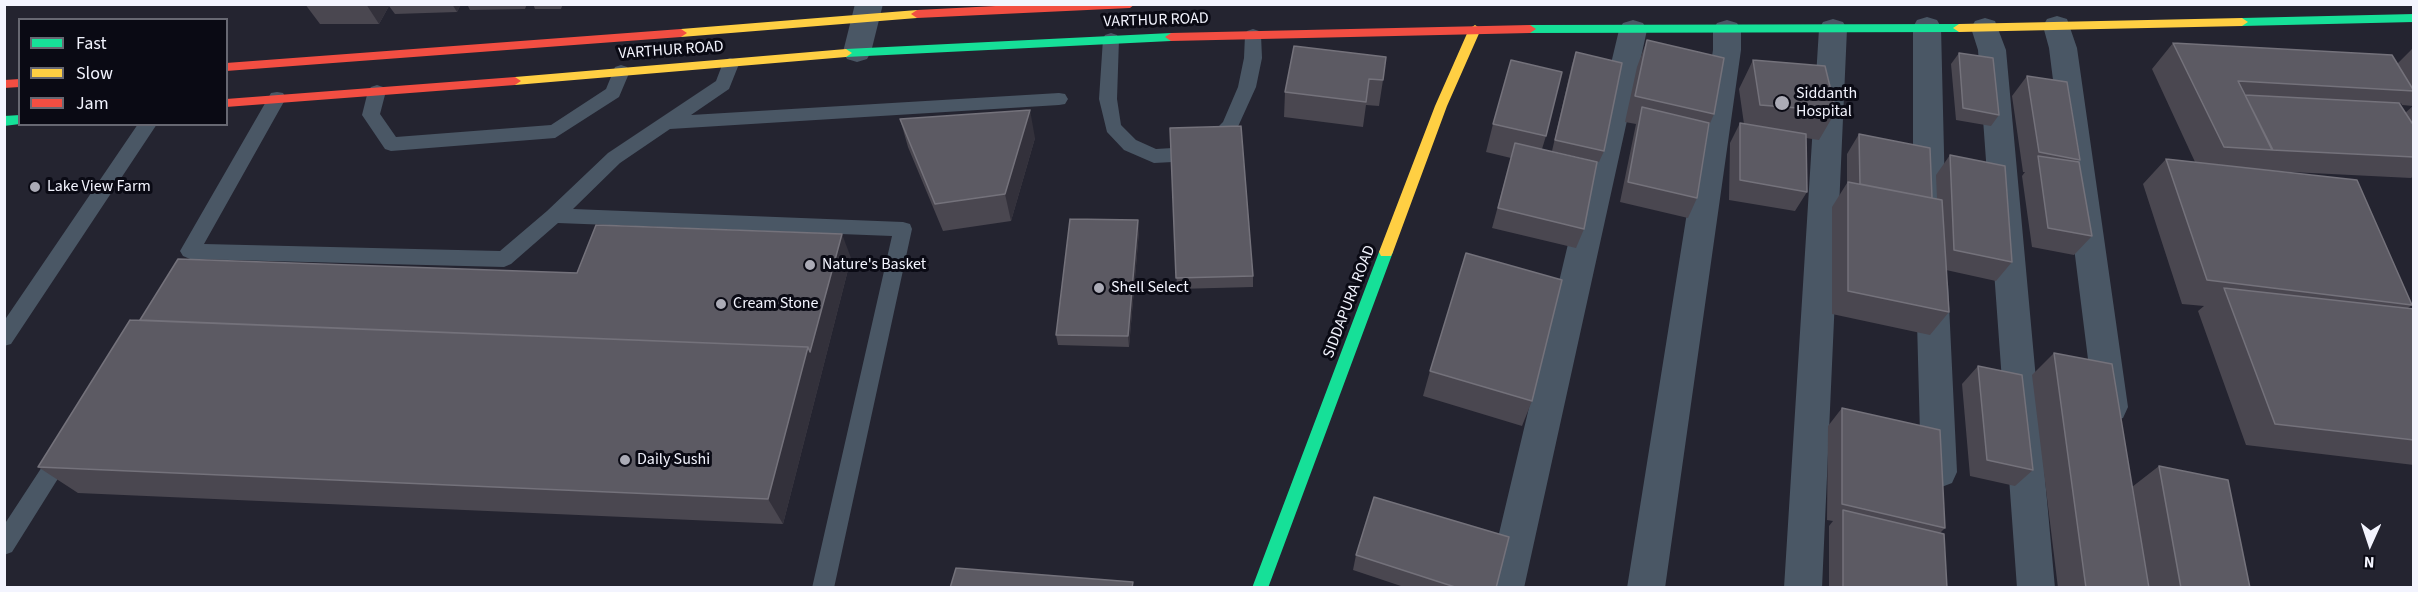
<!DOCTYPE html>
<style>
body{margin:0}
#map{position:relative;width:2418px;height:592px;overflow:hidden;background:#242430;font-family:"Source Sans 3",sans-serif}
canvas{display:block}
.frame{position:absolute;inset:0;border:6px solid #f3f4fe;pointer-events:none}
.legend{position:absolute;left:18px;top:18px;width:210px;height:108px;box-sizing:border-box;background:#0a0a14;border:2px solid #676872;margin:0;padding:8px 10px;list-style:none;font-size:18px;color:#f3f4fe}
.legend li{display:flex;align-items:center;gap:12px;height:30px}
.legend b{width:30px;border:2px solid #676872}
.north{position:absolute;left:2340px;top:514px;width:60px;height:60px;-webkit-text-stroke:4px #0a0a14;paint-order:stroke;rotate:183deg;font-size:16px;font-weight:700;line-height:24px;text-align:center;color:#f3f4fe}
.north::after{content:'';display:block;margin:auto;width:21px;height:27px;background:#f3f4fe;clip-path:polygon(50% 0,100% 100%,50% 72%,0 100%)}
</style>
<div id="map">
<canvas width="2418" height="592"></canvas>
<div class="frame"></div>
<ul class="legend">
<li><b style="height:8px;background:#16e098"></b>Fast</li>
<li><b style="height:8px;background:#ffcf43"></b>Slow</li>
<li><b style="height:8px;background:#f24e42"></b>Jam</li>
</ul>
<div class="north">N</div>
</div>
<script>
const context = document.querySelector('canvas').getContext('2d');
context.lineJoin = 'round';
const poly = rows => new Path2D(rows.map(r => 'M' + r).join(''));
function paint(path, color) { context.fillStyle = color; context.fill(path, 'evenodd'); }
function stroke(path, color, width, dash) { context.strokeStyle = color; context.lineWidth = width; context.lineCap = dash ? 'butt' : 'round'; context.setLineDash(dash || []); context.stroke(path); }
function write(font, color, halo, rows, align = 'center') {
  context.font = font + ' "Source Sans 3",sans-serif'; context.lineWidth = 6; context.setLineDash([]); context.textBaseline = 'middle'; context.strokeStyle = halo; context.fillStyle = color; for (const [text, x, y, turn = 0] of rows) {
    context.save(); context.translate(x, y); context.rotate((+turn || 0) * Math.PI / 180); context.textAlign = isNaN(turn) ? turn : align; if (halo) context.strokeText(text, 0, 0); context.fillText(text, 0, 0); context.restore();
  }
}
paint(poly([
 [1253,29,1259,31,1261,35,1262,58,1256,87,1236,131,1218,149,1192,161,1154,163,1124,150,1107,132,1099,99,1103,39,1105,35,1111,33,1117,35,1119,39,1117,99,1121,125,1136,140,1156,149,1189,147,1206,139,1223,122,1238,87,1244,58,1245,35,1247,31,1253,29],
 [730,58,736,60,739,64,729,89,691,115,1059,93,1065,94,1068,99,1065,104,1059,105,670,129,620,163,573,209,903,222,910,224,912,229,834,588,812,588,892,236,558,223,511,264,504,267,190,259,183,256,180,251,271,93,277,92,283,93,286,98,204,244,500,251,547,211,608,153,716,81,724,60,730,58],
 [621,65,627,67,630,71,619,97,555,138,391,151,385,149,362,115,368,91,371,87,377,85,383,87,386,91,380,114,396,137,551,125,606,89,615,67,621,65],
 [138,124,157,124,11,344,4,346,4,321,138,124],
 [62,445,69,447,73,454,69,461,12,552,4,555,4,525,55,447,62,445]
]), '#4a5765');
paint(poly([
 [855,4,883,4,871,52,867,59,857,62,847,59,843,52,855,4],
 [2057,16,2067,19,2077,48,2128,407,2123,418,2111,422,2099,418,2094,407,2049,48,2043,26,2047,19,2057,16],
 [1927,17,1937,20,1941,27,1945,194,1940,203,1929,206,1918,203,1913,194,1913,27,1917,20,1927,17],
 [1985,18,1995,21,2006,50,2055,588,2017,588,1978,50,1971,28,1975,21,1985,18],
 [1833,19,1843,22,1847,29,1822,588,1784,588,1819,29,1823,22,1833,19],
 [1633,20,1643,23,1647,30,1524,588,1486,588,1619,30,1623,23,1633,20],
 [1727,20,1737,23,1741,30,1741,50,1665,588,1627,588,1713,50,1713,30,1717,23,1727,20],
 [1932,271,1944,275,1948,284,1957,472,1952,483,1939,488,1926,483,1921,472,1916,284,1920,275,1932,271]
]), '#4a5765');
paint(poly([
 [2414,14,2414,22,2242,26,2236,22,2242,18,2414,14],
 [1959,24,1965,28,1959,32,1530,33,1524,29,1530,25,1959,24],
 [1171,33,1177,37,1171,41,846,57,840,53,846,49,1171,33],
 [20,115,20,124,4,126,4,116,20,115],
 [1386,247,1391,248,1393,252,1268,588,1252,588,1379,252,1381,248,1386,247]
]), '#16e098');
paint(poly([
 [917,10,923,14,917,18,681,37,675,33,681,29,917,10],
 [2242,18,2248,22,2242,26,1959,32,1953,28,1959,24,2242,18],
 [1475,25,1481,29,1447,106,1393,252,1391,256,1381,256,1379,252,1435,106,1469,29,1475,25],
 [846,49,852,53,846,57,515,85,509,81,515,77,846,49]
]), '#ffcf43');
paint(poly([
 [1035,4,1135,4,1130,8,917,18,911,14,917,10,1035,4],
 [1530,25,1536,29,1530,33,1171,41,1165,37,1171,33,1530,25],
 [681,29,687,33,681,37,226,71,226,63,681,29],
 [515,77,521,81,515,85,226,107,226,99,515,77],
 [20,79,20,87,4,88,4,80,20,79]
]), '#f24e42');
paint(poly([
 [305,4,461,4,457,12,395,14,389,6,379,24,320,24],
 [467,4,527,4,525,9,470,10],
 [533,4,563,4,561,9,535,9],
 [1647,40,1714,114,1708,128,1697,198,1688,218,1620,202,1636,124,1625,122,1637,67],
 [2173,43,2397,64,2412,49,2414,50,2414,176,2411,178,2271,171,2412,305,2408,308,2414,309,2414,465,2246,445,2198,311,2204,306,2182,304,2143,184,2166,159,2195,162,2152,69],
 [2401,103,2402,105,2413,106,2405,113,2400,104],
 [1294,46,1383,80,1379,106,1366,105,1363,127,1284,117,1285,92],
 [1576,52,1604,151,1599,162,1552,151,1572,64],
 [1959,53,1999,115,1991,126,1956,120,1951,64],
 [1753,60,1836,111,1819,140,1806,138,1807,192,1795,211,1729,200,1730,143,1740,123,1744,124,1739,89],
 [2027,76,2080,160,2077,162,2092,236,2074,255,2032,247,2022,176,2025,172,2023,172,2012,96],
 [900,119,1035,138,1011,221,943,231,908,147],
 [1493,124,1546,136,1542,149,1584,229,1576,248,1492,228,1511,158,1486,152],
 [1170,128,1253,276,1253,287,1177,289],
 [1859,134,1932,199,1937,199,1936,175,1950,155,2012,262,1996,281,1946,270,1949,312,1930,335,1832,314,1832,207,1847,183,1847,154],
 [1139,231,1129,347,1058,345,1056,335],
 [851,258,783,524,78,493,38,467,140,320,577,273],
 [2054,353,2149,588,2058,588,2032,375],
 [1978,366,2033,470,2015,486,1970,476,1962,384],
 [1430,371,1532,401,1522,426,1423,396],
 [1842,408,1945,528,1940,533,1947,588,1829,588,1829,526,1833,521,1827,520,1828,426],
 [2159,466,2250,588,2149,588,2132,487],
 [1356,555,1496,588,1407,588,1353,570]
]), '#4a4750');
paint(poly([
 [366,4,388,4,389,6,379,24],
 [452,4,461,4,457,12],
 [1030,110,1035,138,1011,221,1005,194],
 [1138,220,1139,231,1129,347,1128,336],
 [842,234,851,258,783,524,768,499,808,347]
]), '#33313b');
const building = poly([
 [1647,40,1724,58,1714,114,1635,96,1647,40],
 [2173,43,2392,55,2414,91,2238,81,2273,150,2224,147,2173,43],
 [1294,46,1386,57,1383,80,1369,79,1366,102,1285,92,1294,46],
 [1576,52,1622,63,1604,151,1555,140,1576,52],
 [1959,53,1993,58,1999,115,1963,108,1959,53],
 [1511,60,1562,72,1546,136,1493,124,1511,60],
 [1753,60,1825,66,1836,111,1760,105,1753,60],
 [2027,76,2067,82,2080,160,2039,152,2027,76],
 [2245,95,2399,103,2414,126,2414,157,2272,150,2245,95],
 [1642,107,1709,123,1697,198,1628,182,1642,107],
 [1030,110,1005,194,935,204,900,119,1030,110],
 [1740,123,1806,134,1807,192,1740,180,1740,123],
 [1241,126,1253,276,1176,278,1170,128,1241,126],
 [1859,134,1930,148,1932,198,1860,184,1859,134],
 [1515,143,1597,162,1584,229,1498,208,1515,143],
 [1950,155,2005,166,2012,262,1954,250,1950,155],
 [2038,156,2079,162,2092,236,2048,228,2038,156],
 [2166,159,2357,180,2412,305,2207,280,2166,159],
 [1848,182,1942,200,1949,312,1848,291,1848,182],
 [1070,219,1138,220,1128,336,1056,335,1070,219],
 [596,225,842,234,810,352,808,347,140,320,178,259,577,273,596,225],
 [1466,253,1562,280,1532,401,1430,371,1466,253],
 [2224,288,2414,309,2414,440,2275,424,2224,288],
 [130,320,808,347,768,499,38,467,130,320],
 [2054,353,2112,364,2149,588,2086,588,2054,353],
 [1978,366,2022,375,2033,470,1987,460,1978,366],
 [1842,408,1940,430,1945,528,1842,504,1842,408],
 [2159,466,2228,480,2250,588,2181,588,2159,466],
 [1374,497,1509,537,1496,588,1458,588,1356,555,1374,497],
 [1843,510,1944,534,1947,588,1843,588,1843,510],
 [956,568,1133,582,1132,588,950,588,956,568]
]);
paint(building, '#5c5a63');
stroke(building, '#74727b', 1.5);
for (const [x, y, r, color] of [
 [1782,103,8,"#ababb6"],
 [35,187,6,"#ababb6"],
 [810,265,6,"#ababb6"],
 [1099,288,6,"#ababb6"],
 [721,304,6,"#ababb6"],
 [625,460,6,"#ababb6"]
]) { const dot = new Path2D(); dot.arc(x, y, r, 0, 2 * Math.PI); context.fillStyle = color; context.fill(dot); stroke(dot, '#0a0a14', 2); }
write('16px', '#f3f4fe', '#0a0a14', [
 ["VARTHUR ROAD",1156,21,-2],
 ["VARTHUR ROAD",671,51,-4],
 ["SIDDAPURA ROAD",1350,302,-69]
]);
write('16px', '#f3f4fe', '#0a0a14', [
 ["Siddanth",1796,94],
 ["Hospital",1796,112],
 ["Lake View Farm",47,187],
 ["Nature's Basket",822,265],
 ["Shell Select",1111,288],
 ["Cream Stone",733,304],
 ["Daily Sushi",637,460]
], 'left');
</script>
